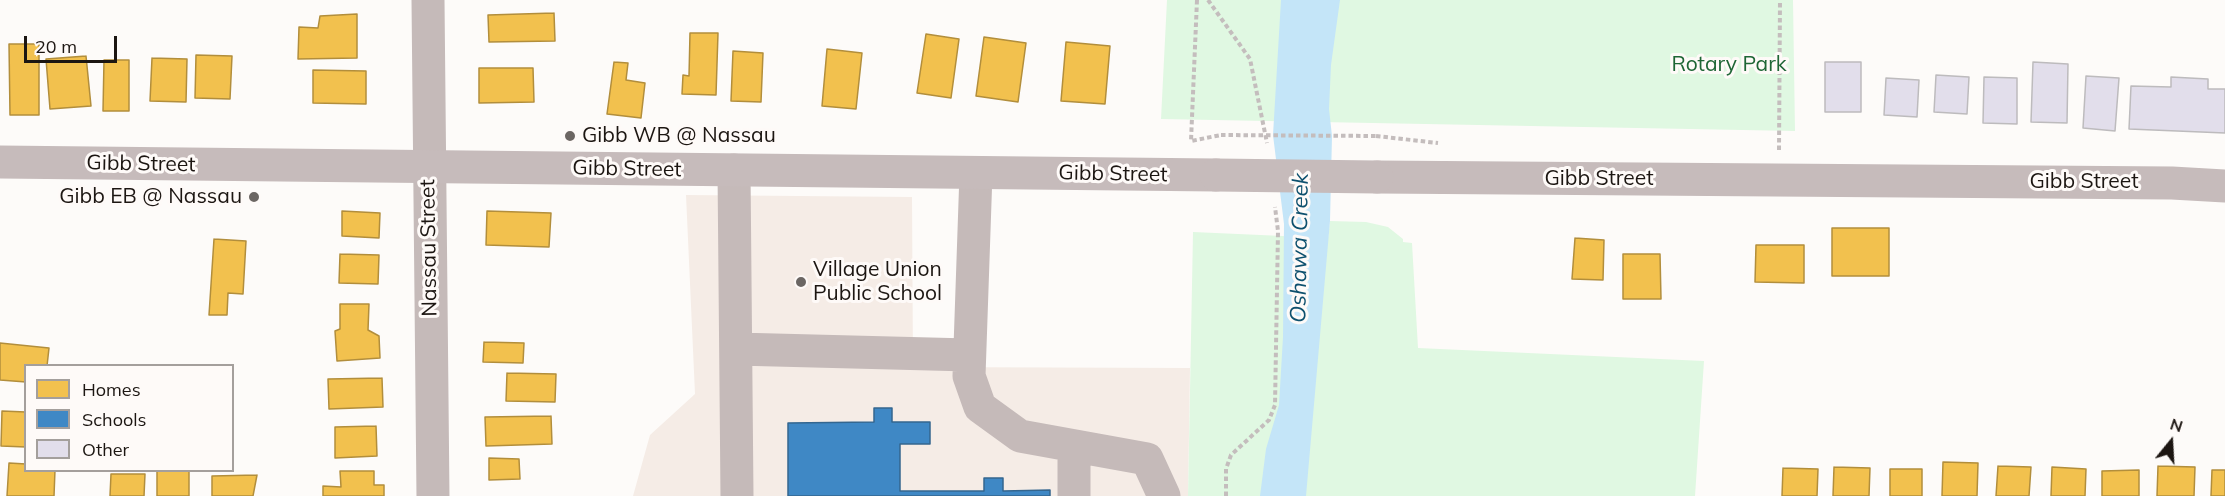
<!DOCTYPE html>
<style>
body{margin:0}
#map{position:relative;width:2225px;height:496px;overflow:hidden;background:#fdfbf9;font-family:Mulish,sans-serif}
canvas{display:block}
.legend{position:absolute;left:24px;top:364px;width:210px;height:108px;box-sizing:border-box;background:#fefaf8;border:2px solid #a49f9c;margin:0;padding:8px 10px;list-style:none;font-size:18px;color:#1c1612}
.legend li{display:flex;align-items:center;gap:12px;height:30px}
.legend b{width:30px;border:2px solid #a49f9c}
.north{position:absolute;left:2141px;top:412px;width:60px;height:60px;-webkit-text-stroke:4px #fefaf8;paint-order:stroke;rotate:18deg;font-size:16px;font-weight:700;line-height:24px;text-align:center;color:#1c1612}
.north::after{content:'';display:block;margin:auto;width:21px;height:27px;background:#1c1612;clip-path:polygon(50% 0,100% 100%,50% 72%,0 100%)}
.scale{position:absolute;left:24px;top:36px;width:93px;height:27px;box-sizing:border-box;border:3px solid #1c1612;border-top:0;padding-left:8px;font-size:18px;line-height:21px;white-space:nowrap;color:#1c1612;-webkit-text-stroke:4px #fefaf8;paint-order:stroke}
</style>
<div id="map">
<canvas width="2225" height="496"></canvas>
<ul class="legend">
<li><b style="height:16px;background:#f2c14e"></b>Homes</li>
<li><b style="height:16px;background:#3f88c5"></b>Schools</li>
<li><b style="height:16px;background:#e2deeb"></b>Other</li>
</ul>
<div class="north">N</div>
<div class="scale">20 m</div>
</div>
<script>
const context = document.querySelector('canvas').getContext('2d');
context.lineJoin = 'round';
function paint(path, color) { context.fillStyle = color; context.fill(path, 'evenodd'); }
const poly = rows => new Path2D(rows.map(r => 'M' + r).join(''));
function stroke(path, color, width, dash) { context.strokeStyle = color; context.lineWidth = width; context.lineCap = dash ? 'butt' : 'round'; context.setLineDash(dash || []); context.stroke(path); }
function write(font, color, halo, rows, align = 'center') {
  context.font = font + ' Mulish,sans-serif'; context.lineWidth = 6; context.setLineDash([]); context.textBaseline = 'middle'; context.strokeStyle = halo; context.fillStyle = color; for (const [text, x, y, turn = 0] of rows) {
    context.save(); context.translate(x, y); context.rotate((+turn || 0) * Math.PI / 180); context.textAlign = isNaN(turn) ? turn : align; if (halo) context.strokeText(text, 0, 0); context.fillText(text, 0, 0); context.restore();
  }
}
paint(poly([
 [686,195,912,197,913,367,1190,368,1188,496,633,496,650,435,695,394]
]), '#f5ece6');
paint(poly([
 [1167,0,1793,0,1795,131,1161,119],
 [1330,221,1366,222,1388,227,1403,239,1403,242,1412,243,1418,348,1704,361,1695,496,1188,496,1193,232,1328,238]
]), '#e0f8e2');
paint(poly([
 [1281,0,1340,0,1331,65,1329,109,1332,136,1330,221,1306,496,1260,496,1266,449,1279,405,1283,337,1284,224,1273,135]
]), '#c4e5f8');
const homes = poly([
 [554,13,555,41,489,42,488,15,554,13],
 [357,14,357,58,298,59,299,27,318,28,320,16,357,14],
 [690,33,718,33,716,95,682,94,683,75,689,76,690,33],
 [926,34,959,39,951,98,917,93,926,34],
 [984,37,1026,43,1018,102,976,96,984,37],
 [1066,42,1110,46,1105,104,1061,101,1066,42],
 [9,44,39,44,39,115,10,115,9,44],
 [827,49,862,53,856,109,822,106,827,49],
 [733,51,763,53,761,102,731,101,733,51],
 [196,55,232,56,230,99,195,98,196,55],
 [86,56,91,106,50,109,46,59,86,56],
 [152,58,187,59,186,102,150,101,152,58],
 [104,60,129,60,129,111,103,111,104,60],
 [614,62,628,63,626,80,645,83,641,118,607,114,614,62],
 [479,68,533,68,534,102,479,103,479,68],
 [313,70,366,71,366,104,313,103,313,70],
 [342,211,380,213,379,238,342,236,342,211],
 [487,211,551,213,549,247,486,245,487,211],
 [1832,228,1889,228,1889,276,1832,276,1832,228],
 [1575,238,1604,240,1603,280,1572,279,1575,238],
 [214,239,246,241,243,294,228,293,227,315,209,315,214,239],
 [1756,245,1804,245,1804,283,1755,282,1756,245],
 [340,254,379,255,378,284,339,283,340,254],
 [1623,254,1660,254,1661,299,1623,299,1623,254],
 [340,304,369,304,368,330,379,336,380,358,337,361,335,331,340,329,340,304],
 [484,342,524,343,523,363,483,362,484,342],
 [0,343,49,348,47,366,26,366,26,382,0,380,0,343],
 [507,373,556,374,555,402,506,401,507,373],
 [382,378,383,407,329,409,328,379,382,378],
 [2,411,26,412,26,447,1,446,2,411],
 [551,416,552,444,486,446,485,417,551,416],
 [376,426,377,456,335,458,335,427,376,426],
 [489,458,519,459,520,479,489,480,489,458],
 [1943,462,1978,463,1977,496,1942,496,1943,462],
 [9,463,26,464,26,470,55,470,54,496,7,496,9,463],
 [1998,466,2031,467,2029,496,1996,496,1998,466],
 [2158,466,2195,467,2194,496,2157,496,2158,466],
 [1834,467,1870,468,1869,496,1833,496,1834,467],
 [2052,467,2086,469,2085,496,2051,496,2052,467],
 [1783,468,1818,469,1817,496,1782,496,1783,468],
 [1890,469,1922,469,1922,496,1890,496,1890,469],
 [157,470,189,470,189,496,157,496,157,470],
 [2139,470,2139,496,2102,496,2102,471,2139,470],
 [2212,470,2225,470,2225,496,2211,496,2212,470],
 [340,471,374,471,374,485,384,485,384,496,323,496,323,486,341,487,340,471],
 [111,474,145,474,144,496,110,496,111,474],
 [257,475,253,496,212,496,212,476,257,475]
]);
paint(homes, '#f2c14e');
stroke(homes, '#b28e3c', 1.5);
const schools = poly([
 [874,408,892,408,892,422,930,422,930,444,900,444,900,491,984,491,984,478,1003,478,1003,491,1050,490,1050,496,788,496,788,423,874,422,874,408]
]);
paint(schools, '#3f88c5');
stroke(schools, '#34668f', 1.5);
const building = poly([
 [1825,62,1861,62,1861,112,1825,112,1825,62],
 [2033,62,2068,64,2067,123,2031,122,2033,62],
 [1936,75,1969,77,1967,114,1934,112,1936,75],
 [2086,76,2119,78,2115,131,2083,128,2086,76],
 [1984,77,2017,78,2017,124,1983,123,1984,77],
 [2171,77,2208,79,2208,89,2225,89,2225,133,2129,129,2131,86,2171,87,2171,77],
 [1886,78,1919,80,1917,117,1884,115,1886,78]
]);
paint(building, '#e2deeb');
stroke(building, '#bdbbbd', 1.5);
stroke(poly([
 [1197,0,1191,141,1221,135],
 [1208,0,1250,59,1267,143],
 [1376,136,1438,143],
 [1779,150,1780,0],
 [1226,496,1226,469,1231,455,1269,420,1275,405,1278,231,1275,207]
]), '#c4bdbd', 4, [4.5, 3]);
stroke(poly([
 [428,0,433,496],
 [734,170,737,496],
 [976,173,969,376,980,407,1020,436,1147,459,1164,496],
 [736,349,969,355],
 [1074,496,1074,447]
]), '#c5bab9', 33);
stroke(poly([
 [0,162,1216,175],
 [1377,177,2172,183,2225,186]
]), '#c6bbbb', 33);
stroke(poly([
 [1221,135,1376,136]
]), '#c4bdbd', 4, [4.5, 3]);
stroke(poly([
 [1216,175,1377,177]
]), '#c6bbbb', 33);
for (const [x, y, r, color] of [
 [570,136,6,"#6b6663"],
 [254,197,6,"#6b6663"],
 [801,282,6,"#6b6663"]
]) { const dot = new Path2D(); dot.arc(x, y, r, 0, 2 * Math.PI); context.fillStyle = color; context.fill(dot); stroke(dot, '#fefaf8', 2); }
write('21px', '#1e6635', '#fefaf8', [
 ["Rotary Park",1729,65]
]);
write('21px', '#1c1612', '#fefaf8', [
 ["Gibb WB @ Nassau",582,136],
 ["Gibb EB @ Nassau",242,197,"right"],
 ["Village Union",813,270],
 ["Public School",813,294]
], 'left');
write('21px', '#1c1612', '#fefaf8', [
 ["Gibb Street",141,164,1],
 ["Gibb Street",627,169,1],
 ["Gibb Street",1113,174,1],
 ["Gibb Street",1599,179],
 ["Gibb Street",2084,182],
 ["Nassau Street",429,248,-91]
]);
write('italic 22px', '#0d506e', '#fefaf8', [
 ["Oshawa Creek",1300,248,-89]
]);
</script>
